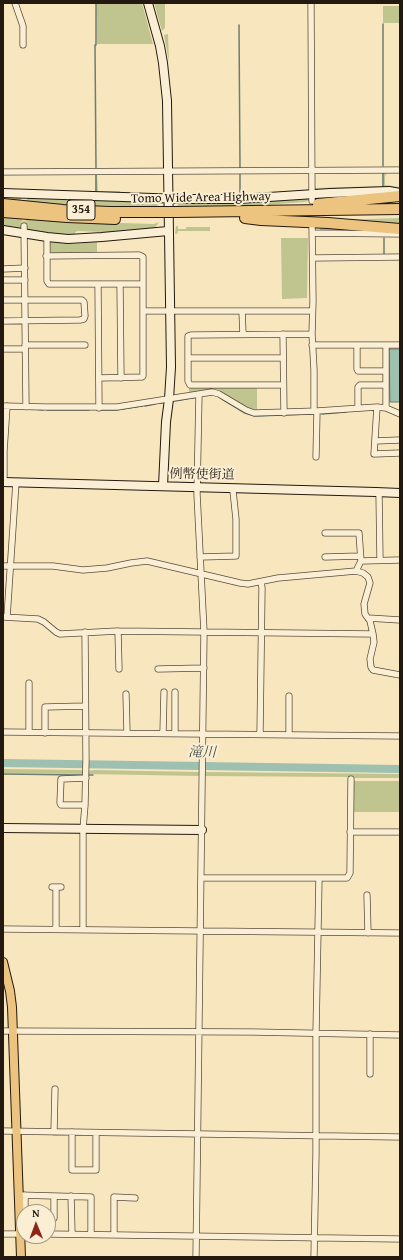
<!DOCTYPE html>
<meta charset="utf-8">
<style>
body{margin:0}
#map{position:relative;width:403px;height:1260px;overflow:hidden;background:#f8e6be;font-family:"Gentium Book Plus",serif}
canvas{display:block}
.frame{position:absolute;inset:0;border:4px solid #241910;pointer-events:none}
.north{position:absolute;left:16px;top:1204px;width:40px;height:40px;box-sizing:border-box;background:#faefd5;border:1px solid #a49986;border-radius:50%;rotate:359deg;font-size:11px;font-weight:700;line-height:16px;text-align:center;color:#241910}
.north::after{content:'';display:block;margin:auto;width:14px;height:18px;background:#8f2418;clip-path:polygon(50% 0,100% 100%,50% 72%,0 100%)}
</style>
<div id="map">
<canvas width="403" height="1260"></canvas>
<div class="frame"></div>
<div class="north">N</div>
</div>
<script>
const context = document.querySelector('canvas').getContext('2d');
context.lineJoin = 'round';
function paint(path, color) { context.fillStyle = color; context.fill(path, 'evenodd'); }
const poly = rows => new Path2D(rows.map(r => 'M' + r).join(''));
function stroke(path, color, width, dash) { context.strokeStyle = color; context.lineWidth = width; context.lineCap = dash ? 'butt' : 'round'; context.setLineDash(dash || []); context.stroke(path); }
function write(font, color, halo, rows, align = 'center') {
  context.font = font + ' "Gentium Book Plus","Noto Serif JP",serif'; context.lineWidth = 4; context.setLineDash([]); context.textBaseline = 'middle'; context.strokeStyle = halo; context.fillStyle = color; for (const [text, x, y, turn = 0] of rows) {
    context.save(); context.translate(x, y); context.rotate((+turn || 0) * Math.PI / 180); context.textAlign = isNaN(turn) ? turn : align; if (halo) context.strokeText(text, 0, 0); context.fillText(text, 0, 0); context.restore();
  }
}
paint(poly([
 [96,3,142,3,153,44,97,44],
 [154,3,165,3,165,28,162,31],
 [383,6,400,6,400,23,383,23],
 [168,34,169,62,164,35],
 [400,172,400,173,386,173,386,175,385,176,385,185,400,187,400,189,389,187,314,189,314,174,315,173],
 [316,173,382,173,382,186,316,188,315,186,315,174],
 [95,174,97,174,98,191,120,191,120,192,95,192],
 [3,196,21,197,21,200,27,200,28,196,80,200,152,201,158,205,160,209,48,204,3,200],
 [307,198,309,201,304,202,227,208,176,209,178,204,181,202],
 [3,216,89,222,154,224,159,222,155,228,141,230,139,231,102,235,59,236,30,232,26,231,26,219,22,219,21,226,22,226,18,230,3,227],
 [78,231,101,232,102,234,75,235,75,232],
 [400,218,400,225,334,220],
 [176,226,178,226,178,229,186,229,186,227,210,227,210,231,178,231,177,234,175,234],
 [320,226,371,232,320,231],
 [281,238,308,238,307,298,282,299],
 [50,242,72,244,97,242,97,253,52,253,49,250,49,244],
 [189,387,257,387,257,410,246,407,218,390,213,389,189,393],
 [3,769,78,770,84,770,84,774,3,773],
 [94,770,197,772,201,772,201,776,87,774,87,771],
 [205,772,400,774,400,778,353,778,353,776,349,777,205,776],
 [354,781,400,781,400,812,354,812]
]), '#c0c48f');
const water = poly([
 [390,349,400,349,400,402,390,402,389,350,390,349]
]);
paint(water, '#9dc0b1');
stroke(water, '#6d7d71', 1);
stroke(poly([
 [383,24,383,166],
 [239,25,240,168],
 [96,169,95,45,96,45,96,3],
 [240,174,240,195],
 [96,175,96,192],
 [383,187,383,173],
 [384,238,384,254],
 [222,399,245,413,255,416,312,414],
 [175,401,197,397],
 [158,403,162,403],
 [145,406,155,404],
 [35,409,43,410],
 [47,410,89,410],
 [97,410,116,410,142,406],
 [322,414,346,412],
 [3,774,83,775],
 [88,775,93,775]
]), '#6d7d71', 1.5);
stroke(poly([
 [3,763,400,769]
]), '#9dc0b1', 8);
stroke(poly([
 [24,226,24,200]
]), '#d8c7a4', 5.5, [5.5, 3]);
const street = poly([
 [15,3,23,26,23,45],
 [311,3,312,201],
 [3,172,400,170],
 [312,224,313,301,312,334,314,370,314,411],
 [24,226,26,407],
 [313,233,400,234],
 [47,237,47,281,49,284,143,284],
 [46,256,139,255,143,257,143,376,142,377,99,378],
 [313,258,400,257],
 [3,269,25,268],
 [3,280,25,280],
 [98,284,99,408],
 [120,284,121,378],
 [3,300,82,300,84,302,85,316,84,319,80,320,3,321],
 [143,311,312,311],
 [242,311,243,334],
 [283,334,284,413],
 [25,345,85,345],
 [312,345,400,345],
 [357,345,357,369,358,371,386,371],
 [3,349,25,349],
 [188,358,283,358],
 [283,385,190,385,188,381,188,336,191,335,312,334],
 [3,406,45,407,117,407,212,392,219,394,246,410,254,413,317,411,377,407,386,408,400,414],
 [377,407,374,454,400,453],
 [358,408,358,387,360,385,386,385],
 [386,408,386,345],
 [375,441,400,440],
 [316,457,317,411],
 [4,482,4,451,7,406],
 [379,492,380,560],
 [325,533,359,533,361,561],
 [200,557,236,556,236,519,233,491,234,488],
 [325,557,360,556],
 [3,566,53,566,83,570,107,568,131,563,147,561,240,583,248,584,278,578,356,571,363,573,368,577,370,583,364,604,365,614,370,621,373,634,374,642,370,659,371,667,373,670,400,675],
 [356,571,361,561,400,560],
 [3,617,38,619,44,622,56,632,60,634,118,631,373,634],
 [7,617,16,482],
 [368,618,400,620],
 [118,631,119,669],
 [158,669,204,668],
 [126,694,127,733],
 [289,696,289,735],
 [3,732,400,736],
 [29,732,29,683],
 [45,733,45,707,85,706],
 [163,733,164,692],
 [175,733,175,692],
 [260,734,262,588,261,582],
 [85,805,61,805,60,803,61,779,86,778],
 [350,832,400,832],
 [201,878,347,878,350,873,351,779],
 [52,887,61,887],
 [56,887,56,929],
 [367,895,368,933],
 [3,929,400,933],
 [83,930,83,829,85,805,86,759,85,632],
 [3,1031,253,1032,400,1035],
 [370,1034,370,1074],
 [3,1131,400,1137],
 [54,1132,55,1089],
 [72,1132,72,1170,96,1170,96,1133],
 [18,1195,91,1197,91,1234],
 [25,1195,25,1212],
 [71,1196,72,1234],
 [48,1218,54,1218,54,1196],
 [3,1234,23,1234],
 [48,1234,400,1239],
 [114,1234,114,1197,135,1198],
 [196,1257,204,632,197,494,199,394],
 [314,1257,316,1153,316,1033,319,878]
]);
const secondary = poly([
 [148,3,160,46,163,63,167,101,171,367,169,399,166,422,163,486],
 [3,193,183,199,238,199,330,193,389,191,400,193],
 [3,230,47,237,68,239,102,237,168,231],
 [3,482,376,492,400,493],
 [3,828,202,830]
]);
const primary = poly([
 [3,962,10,991,12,1007,21,1257]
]);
const highway = poly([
 [3,204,63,210,110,212,159,212],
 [318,204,400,196],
 [3,212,67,217,115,219],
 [176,212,400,209],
 [245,218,261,220,328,223,400,229]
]);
stroke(street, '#594c3c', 7);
stroke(secondary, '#241910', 10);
stroke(primary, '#241910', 10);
stroke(highway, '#241910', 12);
stroke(street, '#faefd5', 5.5);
stroke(secondary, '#faefd5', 8);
stroke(primary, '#ecc37f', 8);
stroke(highway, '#ecc37f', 10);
const highwayBridge = poly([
 [159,212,176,212]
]);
stroke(highwayBridge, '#241910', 12, []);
stroke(highwayBridge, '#ecc37f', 10);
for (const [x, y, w] of [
 [81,210,28]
]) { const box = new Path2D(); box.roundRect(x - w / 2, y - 10, w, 20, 3); context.fillStyle = '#faefd5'; context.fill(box); stroke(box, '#241910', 1); }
write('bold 12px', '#241910', null, [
 ["354",81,210]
]);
write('13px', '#241910', '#faefd5', [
 ["Tomo Wide Area Highway",201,198,-1],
 ["例幣使街道",202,475,1]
]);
write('italic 14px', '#4e5348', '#faefd5', [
 ["滝川",202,753,1]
]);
</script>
